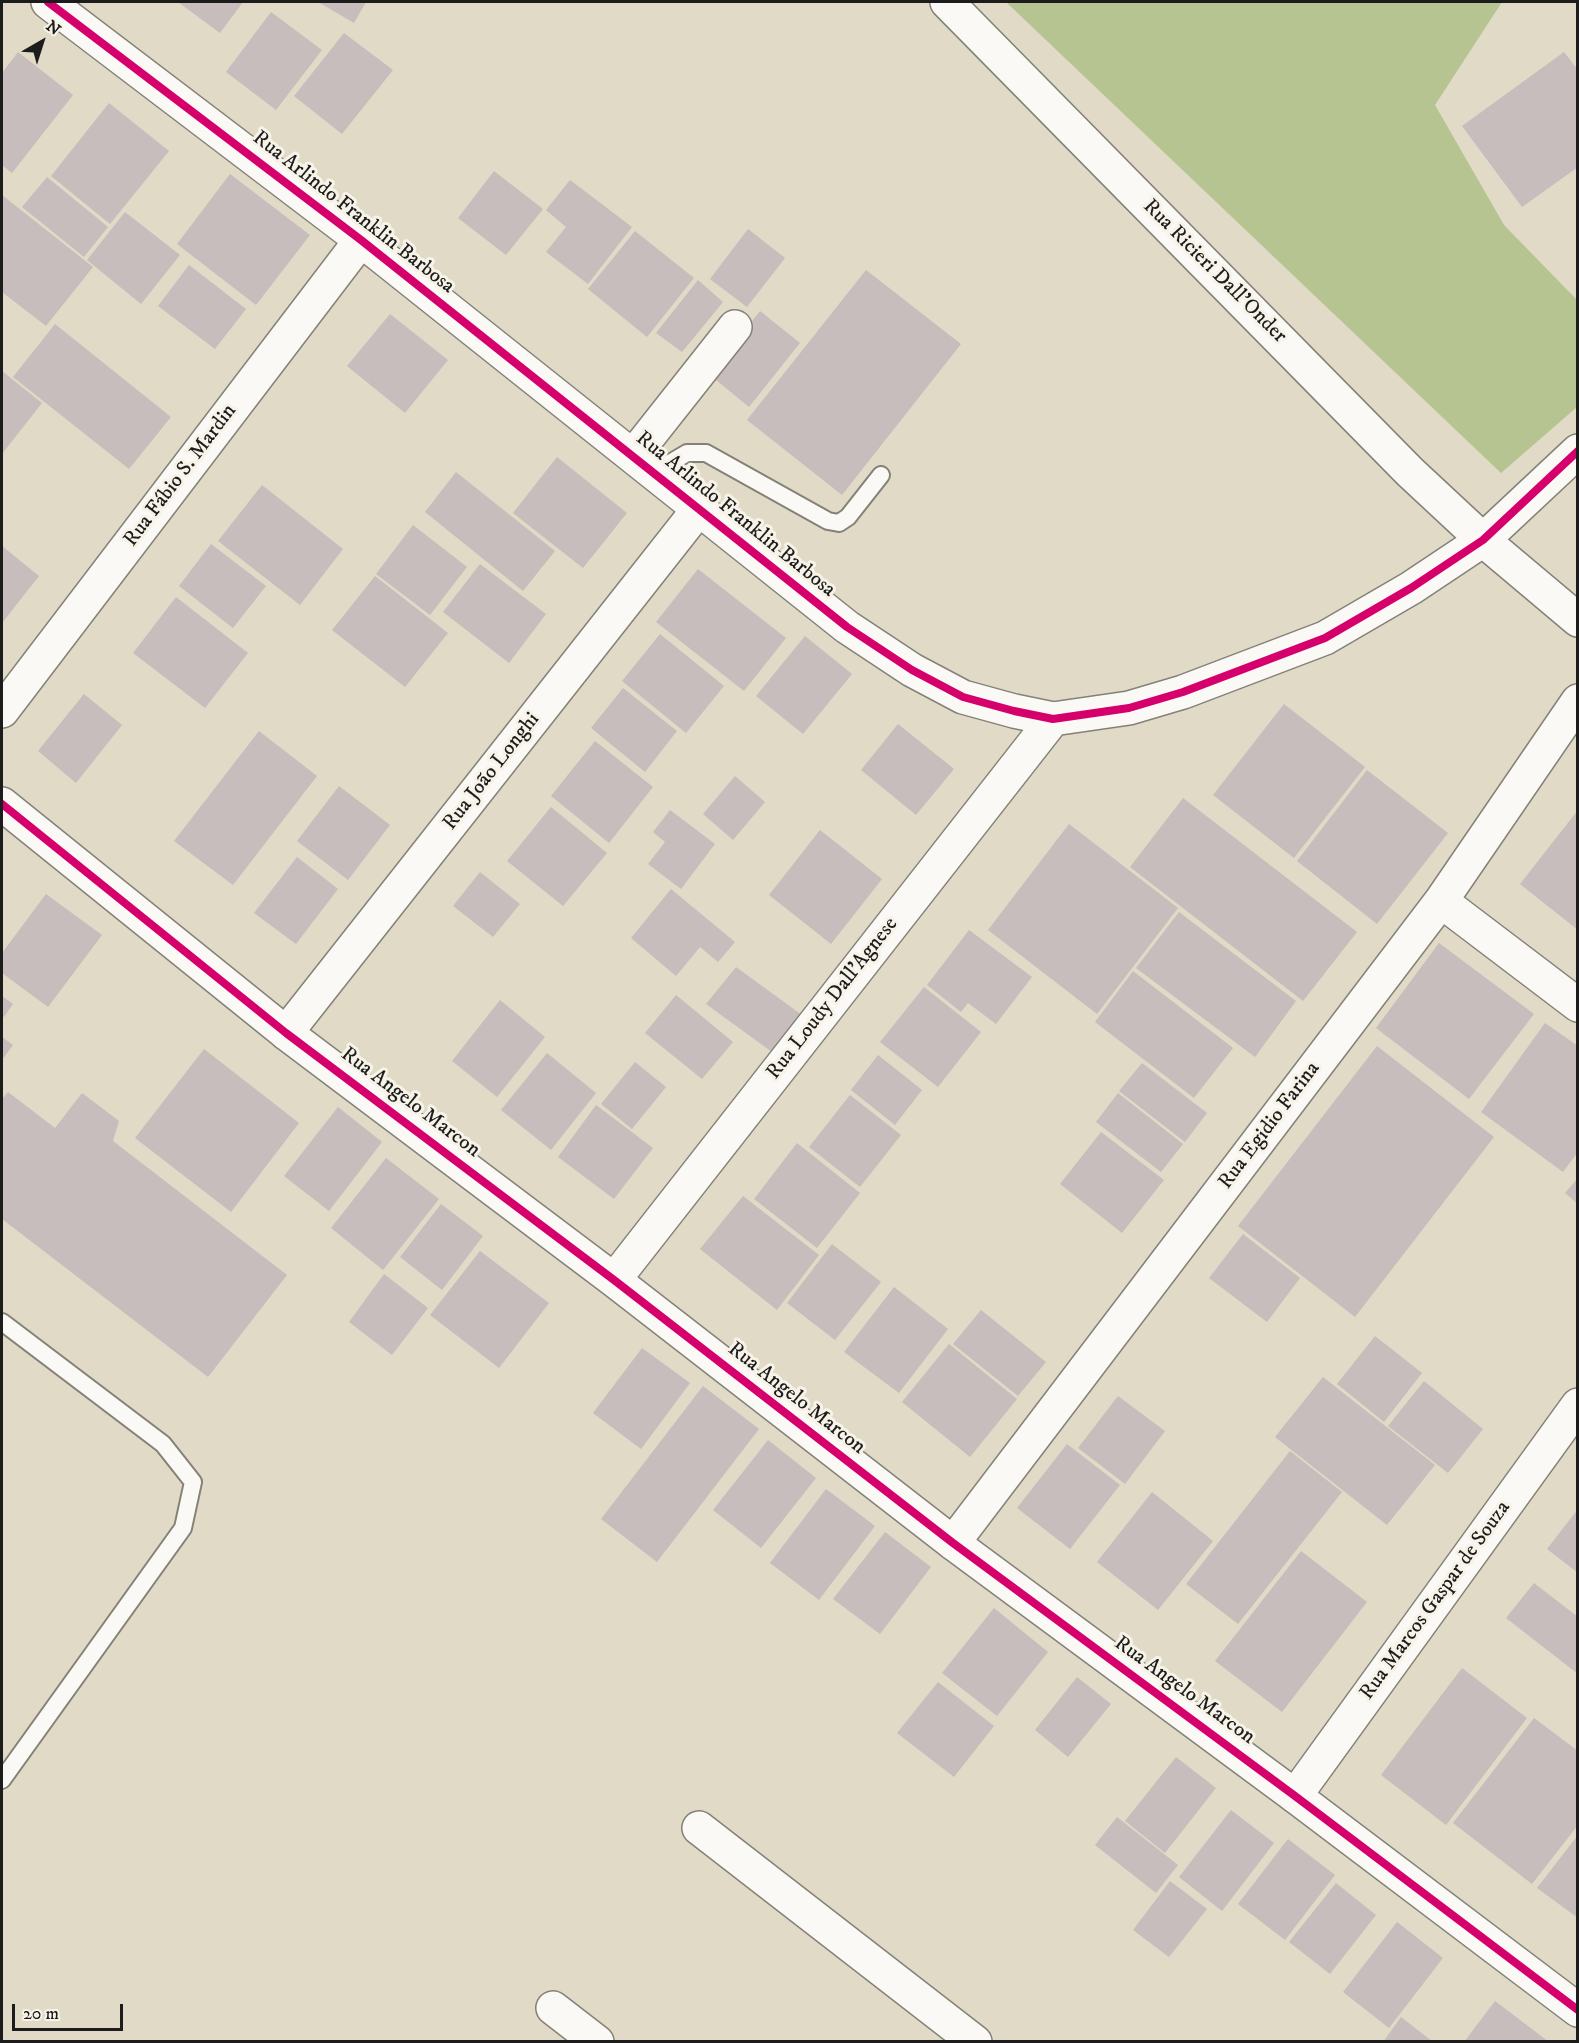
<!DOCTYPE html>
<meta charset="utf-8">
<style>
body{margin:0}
#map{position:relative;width:1579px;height:2043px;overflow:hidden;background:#e0dac6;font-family:"IM FELL DW Pica",serif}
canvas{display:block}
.frame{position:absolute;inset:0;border:3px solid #1c1c1c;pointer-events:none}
.north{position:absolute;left:12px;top:12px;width:60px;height:60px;-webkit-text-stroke:4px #f7f3e8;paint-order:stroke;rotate:39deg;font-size:16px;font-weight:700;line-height:24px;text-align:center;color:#1c1c1c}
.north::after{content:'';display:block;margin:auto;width:21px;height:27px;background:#1c1c1c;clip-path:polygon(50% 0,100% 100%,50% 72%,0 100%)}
.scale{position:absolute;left:12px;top:2004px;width:111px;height:27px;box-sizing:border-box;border:3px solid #1c1c1c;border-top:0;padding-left:8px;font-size:18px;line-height:21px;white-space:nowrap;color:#1c1c1c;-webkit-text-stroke:4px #f7f3e8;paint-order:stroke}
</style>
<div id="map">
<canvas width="1579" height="2043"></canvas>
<div class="frame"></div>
<div class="north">N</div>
<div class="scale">20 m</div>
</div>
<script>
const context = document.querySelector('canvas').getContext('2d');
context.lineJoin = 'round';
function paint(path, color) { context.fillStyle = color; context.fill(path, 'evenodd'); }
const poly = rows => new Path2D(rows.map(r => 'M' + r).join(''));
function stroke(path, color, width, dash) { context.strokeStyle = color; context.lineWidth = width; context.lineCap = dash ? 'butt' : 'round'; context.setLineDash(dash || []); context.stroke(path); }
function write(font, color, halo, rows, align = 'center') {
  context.font = font + ' "IM FELL DW Pica",serif'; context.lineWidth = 6; context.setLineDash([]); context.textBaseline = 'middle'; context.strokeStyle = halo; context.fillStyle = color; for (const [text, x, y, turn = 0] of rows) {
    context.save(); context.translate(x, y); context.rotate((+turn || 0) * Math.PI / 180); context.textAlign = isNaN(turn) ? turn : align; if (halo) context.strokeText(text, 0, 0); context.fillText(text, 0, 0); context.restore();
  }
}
paint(poly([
 [1006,2,1502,2,1435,105,1504,225,1577,300,1577,407,1501,473]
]), '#b5c491');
paint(poly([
 [178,2,243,2,220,33],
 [318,2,366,2,354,23],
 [271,12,322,50,276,110,226,72],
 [344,33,393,70,342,134,294,96],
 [18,52,73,95,12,173,2,165,2,73],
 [1564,52,1578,70,1578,167,1522,207,1462,126],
 [109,103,169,151,110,224,51,176],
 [494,171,543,209,506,255,458,218],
 [230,174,310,235,256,305,177,244],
 [47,177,108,227,84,257,22,207],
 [570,180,632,227,588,284,546,252,566,227,546,210],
 [2,195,93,267,46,326,2,292],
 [125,212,180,255,141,304,87,260],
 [748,229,785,258,747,307,710,279],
 [635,231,694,278,647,337,588,289],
 [189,265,246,309,215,349,158,306],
 [866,270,961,344,842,495,747,420],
 [698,280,723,302,682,352,656,333],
 [760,311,800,343,749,407,710,375],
 [390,314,448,360,405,413,347,366],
 [55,324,171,417,129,469,13,377],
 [2,371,42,403,2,454],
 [557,457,627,513,583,568,513,513],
 [456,472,555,551,523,591,425,512],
 [262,485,343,549,300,605,218,541],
 [413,525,467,567,430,615,376,574],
 [211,544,266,586,233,628,179,586],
 [2,546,39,576,2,623],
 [480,564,546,614,509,663,443,612],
 [698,569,786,638,744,691,656,622],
 [375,576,448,633,405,687,332,630],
 [176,597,248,653,205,708,133,653],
 [660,634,724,686,686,733,622,681],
 [805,636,852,674,803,734,756,696],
 [623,688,677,731,645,772,591,728],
 [84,694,122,725,76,783,38,751],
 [1284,704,1365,767,1294,858,1213,795],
 [898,724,954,769,916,815,861,770],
 [259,731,317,776,233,885,174,841],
 [595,741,653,787,609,843,551,796],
 [1367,770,1448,833,1377,924,1297,861],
 [735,776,765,802,733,840,703,814],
 [339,786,390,825,348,880,297,841],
 [1183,798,1357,932,1303,1001,1130,867],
 [551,807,607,853,563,906,507,861],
 [670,810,715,844,681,889,648,864,665,842,653,832],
 [1578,810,1578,930,1520,884],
 [1069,824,1178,908,1097,1014,988,930],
 [820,830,882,879,831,944,769,895],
 [297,857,338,889,296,944,254,913],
 [480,872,520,904,493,937,453,906],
 [671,889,735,942,718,962,700,947,676,976,631,938],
 [46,894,102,935,48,1007,2,973,2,953],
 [1179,912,1296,1001,1255,1057,1136,968],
 [969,930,1032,977,996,1024,968,1003,961,1012,927,985],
 [1439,943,1534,1014,1469,1099,1376,1028],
 [736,967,802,1015,772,1052,706,1004],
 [1133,971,1233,1048,1194,1098,1095,1022],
 [924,987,981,1032,938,1087,880,1042],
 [676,995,733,1042,702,1079,645,1033],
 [2,996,13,1004,4,1017,2,1015],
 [500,1000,545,1037,497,1097,452,1061],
 [1545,1023,1578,1046,1578,1152,1563,1172,1481,1112],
 [2,1037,13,1045,2,1060],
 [1377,1046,1494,1137,1355,1317,1238,1226],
 [204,1049,299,1123,231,1212,135,1138],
 [547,1053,596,1093,551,1150,501,1110],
 [878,1055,922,1090,895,1125,851,1090],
 [635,1062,666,1087,632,1129,601,1104],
 [1142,1063,1207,1113,1185,1142,1119,1091],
 [8,1092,55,1128,82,1093,119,1121,113,1141,287,1275,208,1377,2,1219,2,1099],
 [1118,1093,1183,1144,1161,1172,1096,1122],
 [850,1095,901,1135,860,1187,809,1147],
 [596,1105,653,1148,614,1199,558,1157],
 [338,1107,382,1142,329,1211,284,1176],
 [1101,1132,1164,1180,1122,1233,1060,1184],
 [797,1143,860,1193,817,1248,754,1199],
 [386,1158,439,1199,383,1270,331,1228],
 [1578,1178,1578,1204,1565,1193],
 [743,1196,819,1255,777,1310,700,1249],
 [441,1204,483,1236,442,1290,400,1257],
 [1243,1234,1300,1278,1267,1322,1209,1278],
 [832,1244,881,1282,835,1340,787,1303],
 [480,1251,549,1303,499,1368,430,1315],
 [384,1274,428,1308,392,1355,349,1322],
 [894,1287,948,1329,899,1393,844,1352],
 [981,1310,1046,1362,1018,1396,953,1344],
 [1375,1336,1422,1373,1384,1422,1337,1384],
 [949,1344,1017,1399,970,1457,902,1402],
 [642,1348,690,1383,641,1449,593,1413],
 [1323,1377,1435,1465,1387,1525,1275,1437],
 [1424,1381,1483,1429,1448,1473,1388,1426],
 [703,1386,759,1429,657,1562,601,1519],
 [1118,1396,1165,1431,1125,1484,1078,1448],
 [768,1440,816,1478,761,1548,713,1510],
 [1067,1444,1120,1485,1070,1549,1017,1508],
 [1290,1451,1342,1492,1238,1624,1186,1584],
 [826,1489,875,1526,819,1600,770,1563],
 [1152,1492,1213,1541,1158,1610,1097,1562],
 [1578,1509,1578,1573,1547,1549],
 [885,1532,931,1567,880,1634,833,1599],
 [1301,1551,1367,1602,1282,1712,1215,1661],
 [1534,1583,1578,1617,1578,1674,1506,1618],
 [994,1608,1048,1652,997,1716,942,1673],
 [1462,1668,1527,1718,1446,1825,1381,1775],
 [1077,1677,1111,1704,1068,1757,1035,1730],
 [938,1682,994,1726,954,1777,897,1733],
 [1534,1718,1578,1751,1578,1825,1532,1884,1453,1823],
 [1176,1757,1216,1788,1165,1853,1125,1821],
 [1231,1810,1274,1843,1222,1911,1179,1877],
 [1117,1817,1178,1865,1156,1893,1095,1845],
 [1578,1835,1578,1918,1537,1888],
 [1288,1839,1335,1875,1285,1940,1238,1904],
 [1170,1881,1207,1909,1169,1957,1133,1930],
 [1336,1883,1376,1915,1330,1974,1289,1942],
 [1397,1922,1443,1958,1389,2028,1343,1992],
 [1495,2001,1549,2042,1464,2042],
 [1401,2017,1433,2042,1383,2042]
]), '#c6bdbc');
const lane = poly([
 [653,473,687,453,706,453,828,521,839,523,848,517,881,475],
 [2,1322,163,1444,193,1482,183,1528,2,1780]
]);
const street = poly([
 [947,2,1410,472,1483,540,1578,451],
 [633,456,735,327],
 [2,711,361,240],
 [1441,901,1578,1005],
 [286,1033,698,510],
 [953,1543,1441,901,1578,701],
 [1295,1796,1578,1405],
 [699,1828,975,2042],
 [553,2008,597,2042]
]);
const secondary = poly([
 [48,2,361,240,847,627,912,670,963,697,1014,711,1053,719,1129,708,1183,692,1325,638,1411,588,1483,540,1578,620],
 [2,804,286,1033,614,1280,953,1543,1295,1796,1578,2010],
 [614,1280,1053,719]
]);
stroke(lane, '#848177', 20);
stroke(street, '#848177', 36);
stroke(secondary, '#848177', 36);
stroke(lane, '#faf9f6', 16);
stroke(street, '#faf9f6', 33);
stroke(secondary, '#faf9f6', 33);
stroke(poly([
 [48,2,361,240,847,627,912,670,963,697,1014,711,1053,719,1129,708,1183,692,1325,638,1411,588,1483,540,1578,451],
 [2,804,286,1033,614,1280,953,1543,1295,1796,1578,2010]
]), '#d6006c', 8);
write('21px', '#1c1c1c', '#f7f3e8', [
 ["Rua Arlindo Franklin Barbosa",353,213,38],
 ["Rua Ricieri Dall'Onder",1214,272,45],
 ["Rua Fábio S. Mardin",181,476,-53],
 ["Rua Arlindo Franklin Barbosa",735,515,39],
 ["Rua João Longhi",492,772,-52],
 ["Rua Loudy Dall'Agnese",833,999,-52],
 ["Rua Angelo Marcon",410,1103,37],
 ["Rua Egidio Farina",1270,1126,-53],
 ["Rua Angelo Marcon",796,1399,38],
 ["Rua Marcos Gaspar de Souza",1436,1601,-54],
 ["Rua Angelo Marcon",1184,1691,36]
]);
</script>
